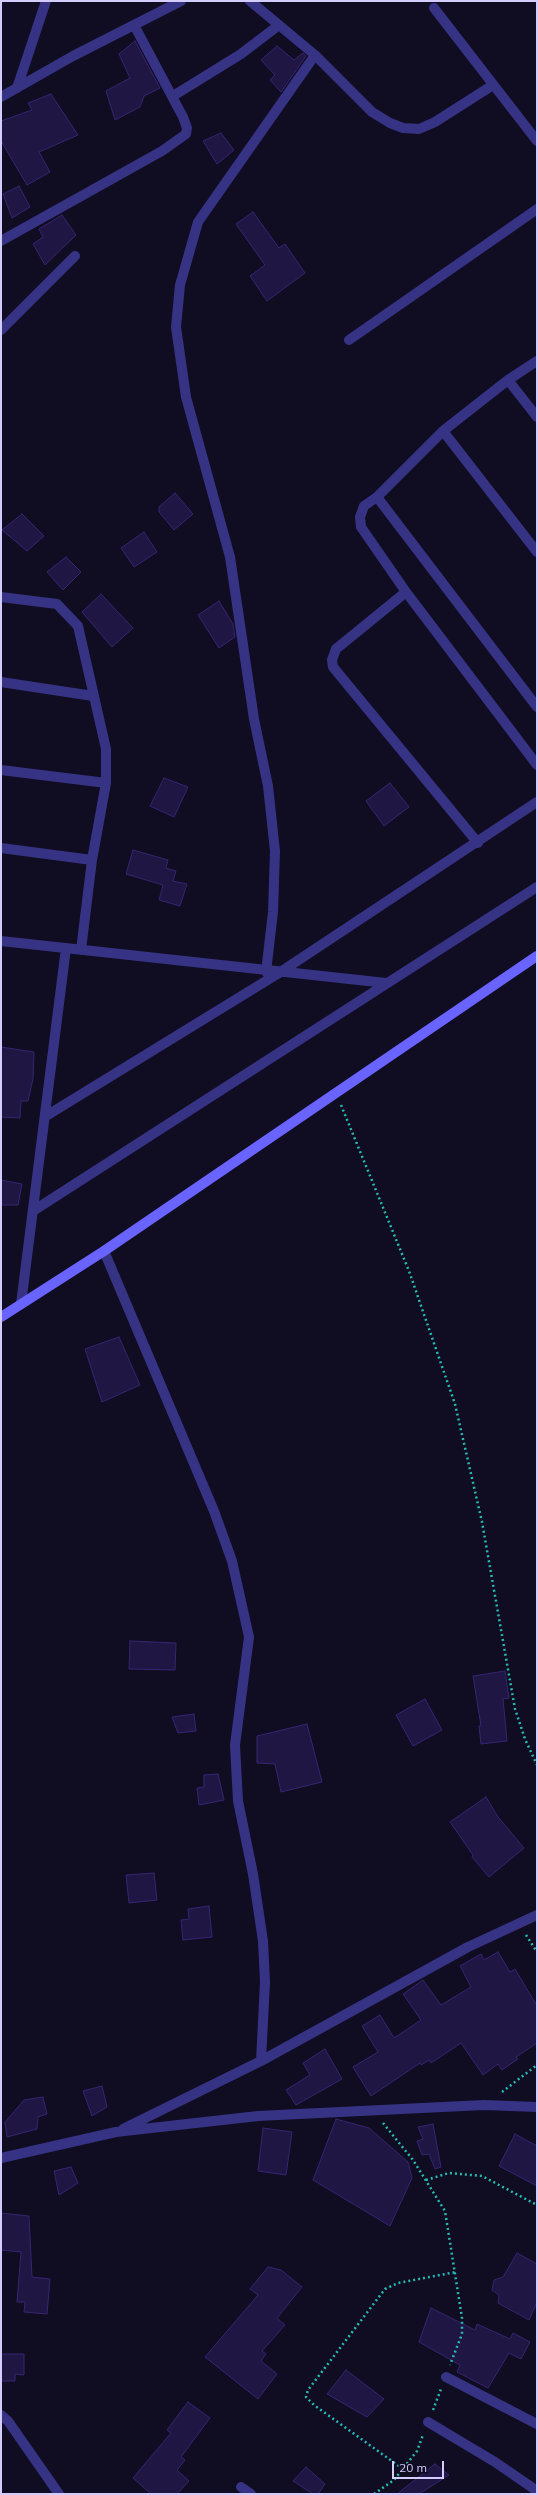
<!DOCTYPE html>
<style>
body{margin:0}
#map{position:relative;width:538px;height:2495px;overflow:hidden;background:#100c22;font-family:Mulish,sans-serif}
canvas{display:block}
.frame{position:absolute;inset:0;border:2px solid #d3ccff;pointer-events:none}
.scale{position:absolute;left:392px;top:2461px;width:52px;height:18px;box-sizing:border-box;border:2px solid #d3ccff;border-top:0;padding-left:5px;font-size:12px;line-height:14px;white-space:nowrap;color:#d3ccff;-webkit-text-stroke:3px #100c22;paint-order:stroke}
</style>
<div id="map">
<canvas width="538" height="2495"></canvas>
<div class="frame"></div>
<div class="scale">20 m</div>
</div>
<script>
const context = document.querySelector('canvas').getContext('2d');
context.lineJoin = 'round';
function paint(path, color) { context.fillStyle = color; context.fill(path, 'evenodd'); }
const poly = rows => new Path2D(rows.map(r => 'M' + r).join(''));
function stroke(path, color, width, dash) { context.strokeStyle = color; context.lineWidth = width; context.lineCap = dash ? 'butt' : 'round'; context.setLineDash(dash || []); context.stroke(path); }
const building = poly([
 [135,41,160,88,144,96,140,107,115,120,106,91,130,78,119,54,135,41],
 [277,46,294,60,303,53,306,56,281,92,270,80,275,75,261,60,277,46],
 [51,94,78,135,39,152,50,172,27,185,1,141,1,121,32,110,28,103,51,94],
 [221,133,234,150,217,164,203,141,221,133],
 [19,186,30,207,12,218,3,194,19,186],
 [253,212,279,248,285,244,305,273,267,301,250,276,265,265,236,224,253,212],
 [62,215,76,235,45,265,33,244,43,237,39,229,62,215],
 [175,493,193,514,174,530,159,512,159,507,175,493],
 [22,514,44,536,27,551,2,530,22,514],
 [144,532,157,552,134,567,121,548,144,532],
 [66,557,81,572,63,590,47,572,66,557],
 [101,594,133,628,112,647,82,612,101,594],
 [219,601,233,624,235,637,219,648,198,615,219,601],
 [164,778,188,787,174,817,150,806,164,778],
 [390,783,409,807,384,826,366,801,390,783],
 [133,850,168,860,166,868,176,871,173,881,187,884,180,906,159,900,163,885,126,874,133,850],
 [1,1047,34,1052,33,1079,28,1101,21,1101,20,1118,1,1117,1,1047],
 [1,1180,22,1184,18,1205,1,1205,1,1180],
 [119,1337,140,1385,102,1402,85,1349,119,1337],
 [130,1641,176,1643,175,1670,129,1669,130,1641],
 [505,1671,509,1698,503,1699,507,1741,481,1744,479,1726,481,1726,473,1676,505,1671],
 [425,1699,442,1730,413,1746,396,1715,425,1699],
 [194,1714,196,1731,178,1733,172,1717,194,1714],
 [307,1724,322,1782,281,1792,275,1764,257,1763,257,1736,307,1724],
 [218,1774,224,1800,199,1805,197,1788,204,1787,204,1775,218,1774],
 [486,1797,498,1817,524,1848,489,1877,472,1857,473,1855,450,1822,486,1797],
 [154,1873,157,1900,129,1903,126,1875,154,1873],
 [209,1906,212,1937,183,1940,181,1920,189,1919,188,1909,209,1906],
 [498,1952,510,1972,515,1969,537,2006,537,2043,516,2057,518,2059,502,2070,498,2064,483,2075,461,2043,431,2063,429,2060,421,2065,420,2063,371,2096,353,2067,378,2052,362,2026,380,2015,394,2038,421,2020,403,1994,423,1980,441,2005,471,1987,460,1966,481,1954,484,1960,498,1952],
 [325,2049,342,2079,296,2105,286,2090,310,2075,303,2063,325,2049],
 [102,2086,107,2107,92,2116,83,2091,102,2086],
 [43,2097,47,2114,38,2117,37,2129,7,2137,5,2122,24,2100,43,2097],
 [336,2119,369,2128,408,2162,412,2178,390,2226,313,2180,336,2119],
 [433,2124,441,2167,435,2169,429,2154,422,2155,417,2141,423,2139,418,2127,433,2124],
 [263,2128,292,2132,286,2175,258,2171,263,2128],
 [515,2134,537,2146,537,2186,499,2166,515,2134],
 [71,2167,78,2183,59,2195,54,2171,71,2167],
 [1,2213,29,2216,32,2277,50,2279,47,2314,24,2312,25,2302,17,2302,21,2252,1,2250,1,2213],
 [517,2253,537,2264,537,2302,529,2320,498,2303,499,2295,492,2290,494,2280,503,2277,517,2253],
 [268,2267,281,2270,302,2287,277,2318,285,2325,262,2351,266,2354,261,2361,277,2374,258,2399,205,2357,258,2295,250,2289,268,2267],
 [431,2308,475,2330,477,2324,510,2339,513,2333,530,2342,521,2359,509,2353,488,2388,457,2372,460,2365,419,2342,431,2308],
 [1,2354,24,2354,24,2375,15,2374,15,2381,1,2381,1,2354],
 [346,2370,384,2399,367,2417,327,2394,346,2370],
 [188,2402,210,2418,181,2457,185,2460,177,2470,189,2481,177,2494,151,2494,133,2478,171,2433,167,2430,188,2402],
 [435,2464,449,2475,419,2494,397,2494,435,2464],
 [306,2467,325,2484,318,2494,313,2494,293,2481,306,2467]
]);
paint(building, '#201644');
stroke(building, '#362672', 1);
stroke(poly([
 [341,1105,409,1271,455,1404,482,1522,515,1709,525,1739,537,1765],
 [526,1935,537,1952],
 [502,2092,537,2065],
 [383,2123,413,2160,445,2211,462,2318,462,2334,450,2365],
 [426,2180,449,2173,482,2176,537,2205],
 [433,2410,441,2389],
 [403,2469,314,2405,306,2397,308,2390,385,2289,398,2283,456,2272],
 [374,2494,394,2480,417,2451,423,2435]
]), '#25bbb3', 2.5, [2, 3]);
stroke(poly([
 [250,1,315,55,372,112,390,123,403,128,419,129,435,122,493,85],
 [434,8,537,141],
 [17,88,46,1],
 [173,96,241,54,279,25],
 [1,97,73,56,181,1],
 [1,241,162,151,186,134,187,128,183,117,134,25],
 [1,330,75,256],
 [349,340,537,209],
 [537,361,508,380,443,431,377,497,364,506,360,517,361,527,406,592,537,765],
 [508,380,537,417],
 [443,431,537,552],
 [377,497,537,707],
 [406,592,336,649,332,660,333,667,478,843],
 [1,597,57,604,78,626,106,749,106,783,92,860,81,950],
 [1,682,93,696],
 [1,770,106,783],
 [1,848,92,860],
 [1,941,386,983],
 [266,972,273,912,275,851,268,786,254,719,230,557,186,397,176,327,180,285,198,222,315,55],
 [46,1116,279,973,537,802],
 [33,1211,537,887],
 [104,1251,214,1511,232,1561,249,1637,235,1745,238,1801,253,1874,263,1941,265,1982,261,2061],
 [21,1304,66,948],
 [123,2129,261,2061,468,1947,537,1915],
 [1,2158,116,2132,258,2116,484,2105,537,2107],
 [446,2377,537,2424],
 [1,2415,8,2421,59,2494],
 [428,2422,495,2462,537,2491],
 [241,2487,251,2494]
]), '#373384', 10);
stroke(poly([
 [1,1317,104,1251,537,956]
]), '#6963ff', 10);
</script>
